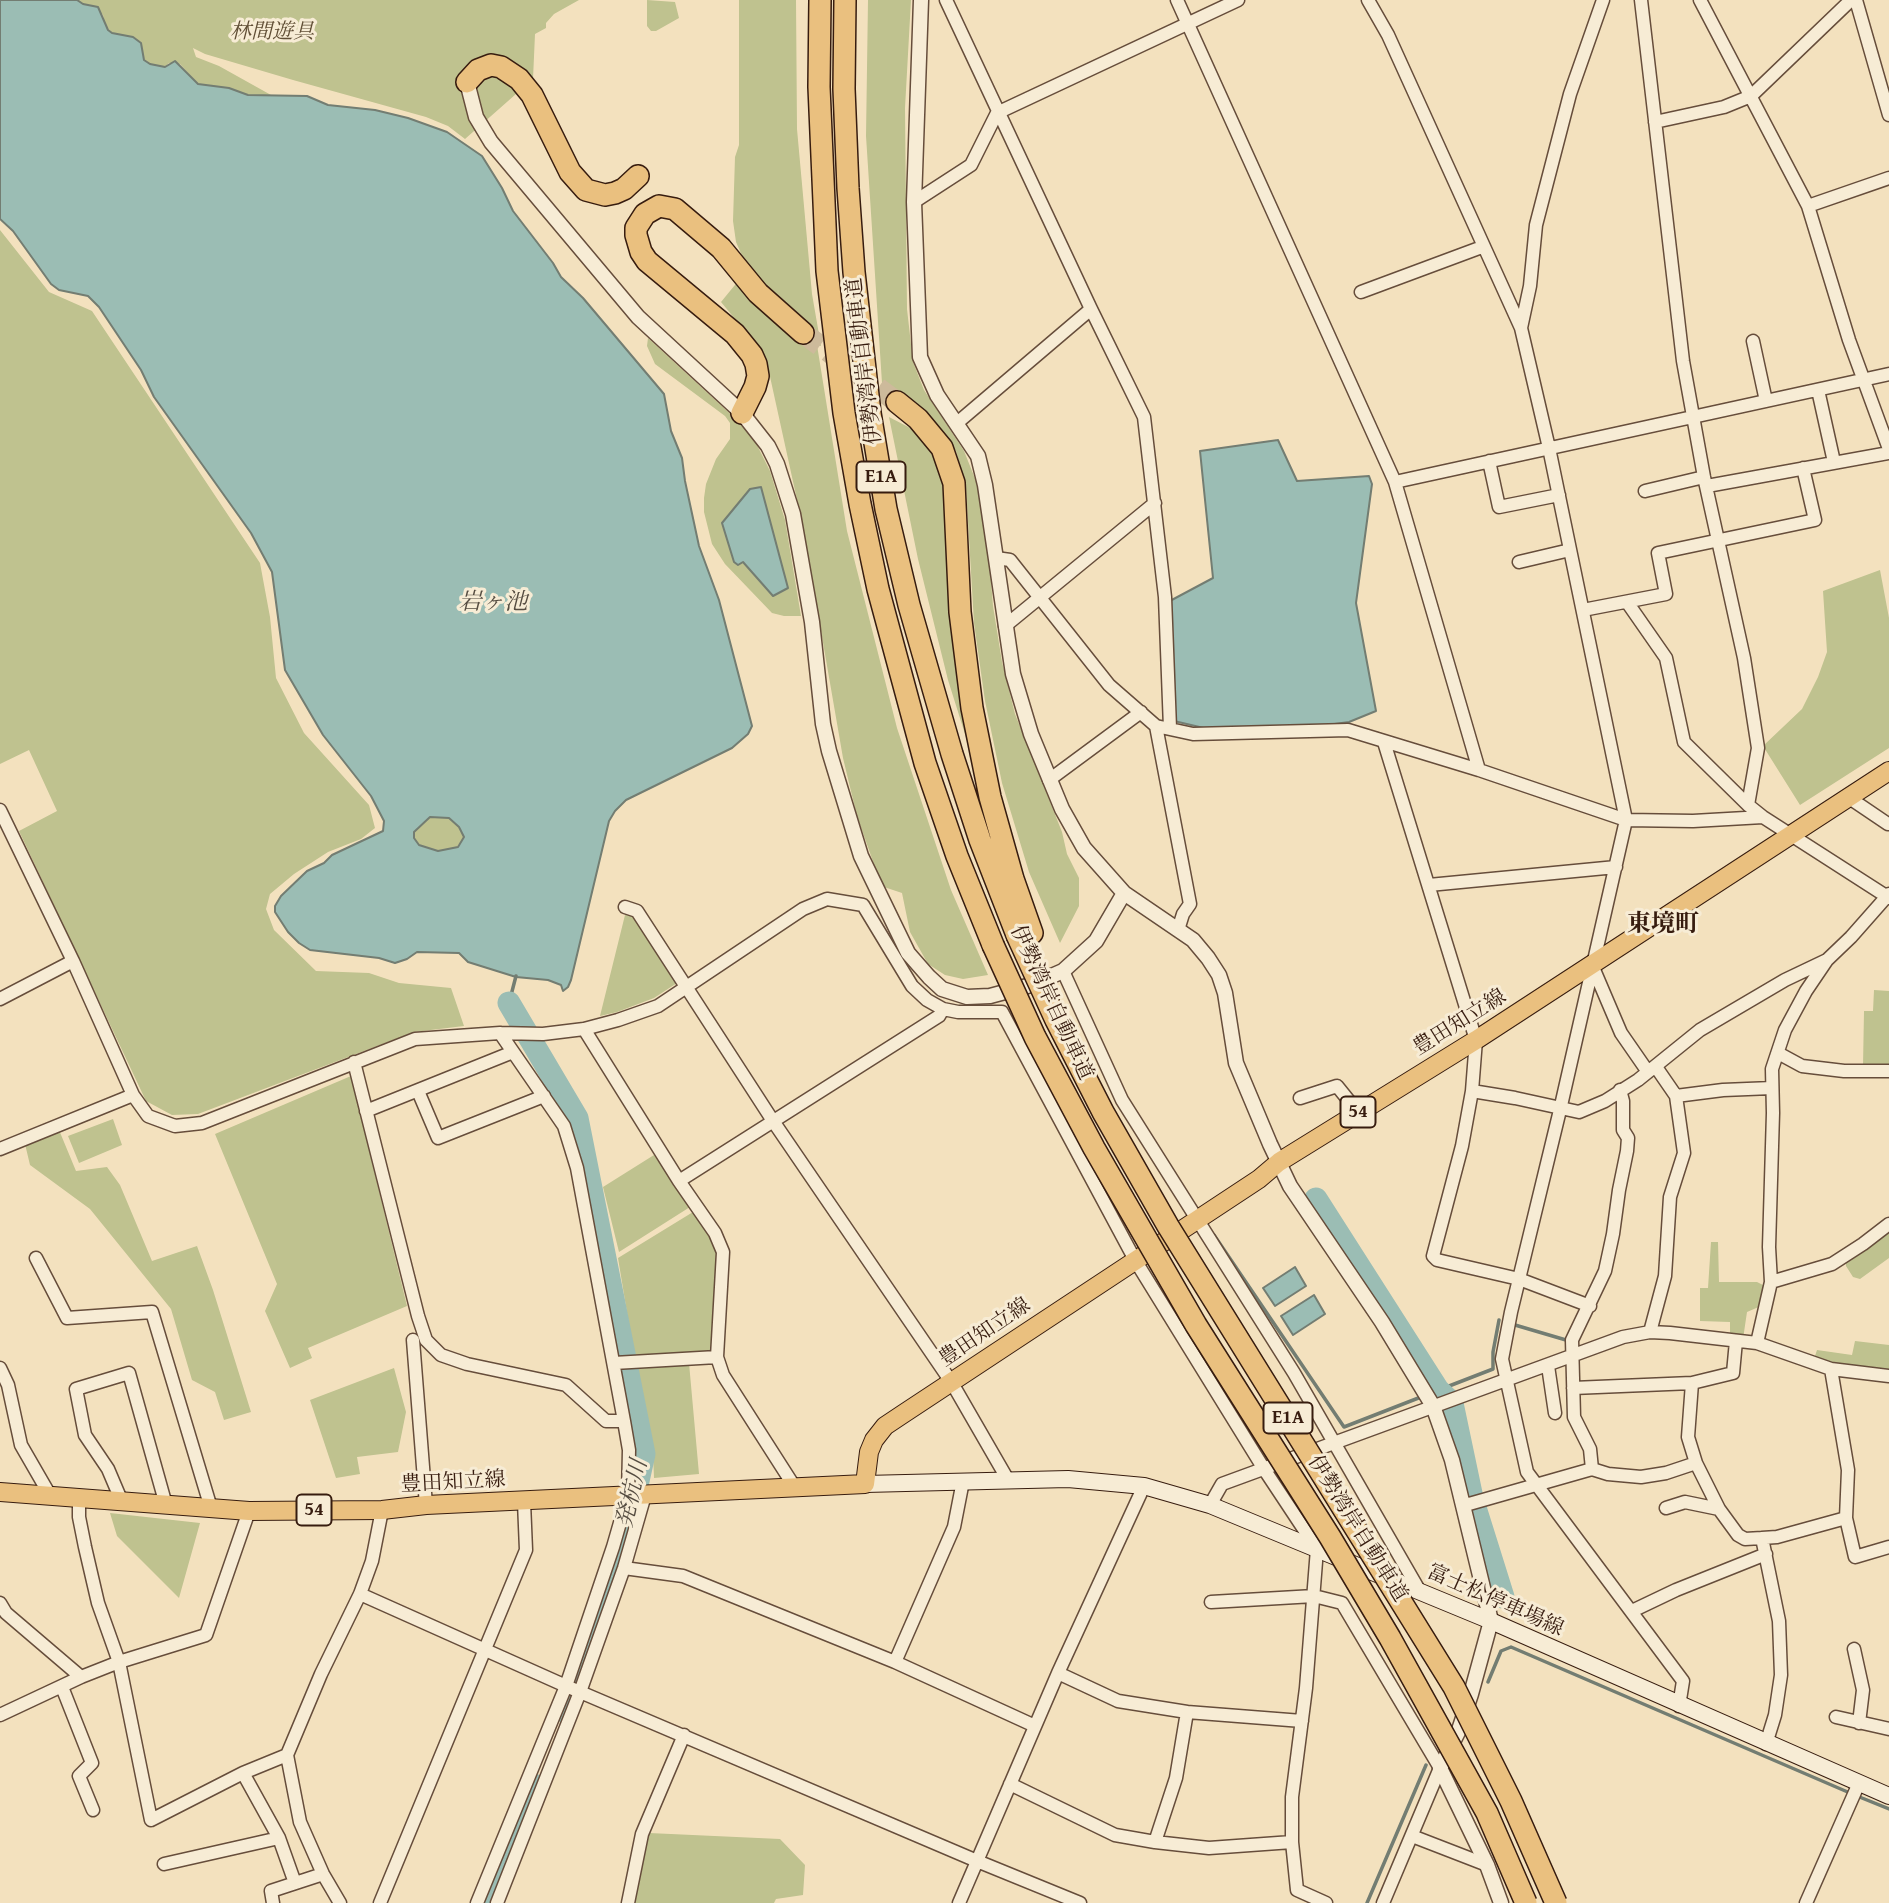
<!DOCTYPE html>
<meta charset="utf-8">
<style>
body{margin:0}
canvas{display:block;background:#f3e1be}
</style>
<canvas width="1889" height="1903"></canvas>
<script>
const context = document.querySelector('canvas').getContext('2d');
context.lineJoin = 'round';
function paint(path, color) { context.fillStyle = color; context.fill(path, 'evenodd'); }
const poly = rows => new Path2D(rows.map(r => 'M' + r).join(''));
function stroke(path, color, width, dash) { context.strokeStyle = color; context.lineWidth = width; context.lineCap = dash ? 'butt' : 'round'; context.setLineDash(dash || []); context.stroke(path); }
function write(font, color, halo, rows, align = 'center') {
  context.font = font + ' "Gentium Book Plus","Noto Serif JP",serif'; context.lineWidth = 6; context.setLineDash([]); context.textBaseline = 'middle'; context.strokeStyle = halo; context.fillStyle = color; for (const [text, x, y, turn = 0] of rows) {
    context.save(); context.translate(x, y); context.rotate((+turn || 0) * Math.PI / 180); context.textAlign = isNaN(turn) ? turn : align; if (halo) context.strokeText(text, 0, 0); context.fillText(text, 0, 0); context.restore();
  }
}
paint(poly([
 [77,0,579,0,554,14,546,23,546,28,535,34,533,79,465,139,448,126,426,117,293,80,205,54,193,48,196,57,219,66,271,95,248,95,229,88,198,84,180,64,169,63,165,67,150,64,144,59,141,43,133,37,112,33,105,25,103,15,91,5,83,4],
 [647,0,675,2,679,18,656,31,651,31,647,26],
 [739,0,796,0,797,129,812,294,821,346,817,345,847,531,897,728,951,890,988,975,963,979,945,975,928,964,910,932,902,893,884,887,876,870,857,816,843,758,803,527,767,363,759,348,721,302,748,269,736,242,733,221,735,157,739,145],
 [868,0,911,0,905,108,907,309,913,362,924,390,964,451,976,481,988,544,993,606,1002,662,1015,714,1062,832,1067,854,1079,878,1079,906,1060,943,1029,872,1002,783,985,701,974,623,966,487,956,451,929,418,882,383,866,136],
 [0,230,49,292,92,311,260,563,270,617,276,678,304,733,369,805,375,828,361,839,328,852,294,874,270,894,266,909,274,930,316,971,369,973,399,983,451,988,464,1026,414,1032,198,1114,172,1115,146,1101,19,831,57,811,29,750,0,764],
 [648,338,738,421,755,441,770,471,785,520,801,616,784,616,772,613,725,564,712,544,704,512,704,498,706,484,716,459,730,439,730,423,725,416,655,364,647,346],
 [889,417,916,431,936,452,946,479,980,782,948,680,918,559],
 [1880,570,1889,618,1889,748,1800,805,1763,746,1802,709,1818,677,1827,652,1823,591],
 [430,817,449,818,459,827,464,837,457,847,438,851,419,845,414,838,414,832],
 [625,915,633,916,677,983,654,998,617,1012,600,1016],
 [1874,990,1889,991,1889,1067,1863,1066,1864,1011,1873,1011],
 [351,1076,407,1306,308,1348,312,1358,290,1368,265,1311,277,1284,215,1134],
 [113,1119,122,1145,79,1163,68,1136],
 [59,1130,76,1171,107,1167,120,1185,152,1261,197,1246,213,1290,251,1412,224,1420,215,1392,192,1380,171,1309,90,1209,30,1165,25,1144],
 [654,1155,690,1207,619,1252,603,1187],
 [693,1212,716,1247,713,1351,634,1355,618,1258],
 [1889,1228,1889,1258,1860,1279,1853,1277,1846,1266,1846,1260],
 [1711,1242,1718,1242,1719,1282,1757,1282,1765,1286,1761,1306,1747,1312,1743,1339,1730,1336,1730,1322,1700,1321,1700,1288,1708,1288],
 [1855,1341,1889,1345,1889,1373,1833,1366,1814,1359,1817,1350,1852,1355],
 [689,1363,699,1474,654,1478,653,1454,635,1366],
 [394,1368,406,1412,398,1452,357,1457,360,1474,336,1478,310,1400],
 [110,1513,200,1523,179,1598,117,1536],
 [649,1833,780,1839,805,1865,803,1895,776,1899,774,1903,635,1903]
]), '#bfc28f');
const water = poly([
 [0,0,77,0,83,4,98,7,108,30,112,33,133,37,141,43,144,60,150,64,165,67,175,61,198,84,229,88,248,95,307,96,328,105,375,110,408,118,447,132,482,156,502,188,513,211,553,263,561,277,583,298,664,394,671,431,682,458,685,481,699,546,719,600,752,726,748,734,732,748,626,800,615,811,609,821,571,980,568,987,563,991,561,985,548,980,516,977,468,962,459,953,417,952,407,959,395,963,379,958,310,950,299,943,288,932,275,912,275,906,281,896,307,871,324,863,332,855,383,831,384,821,371,796,323,735,285,670,272,572,251,533,154,397,141,370,99,307,88,296,59,290,51,284,13,231,0,219,0,0],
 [430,817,449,818,459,827,464,837,458,847,438,851,419,845,414,838,414,832,430,817],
 [1278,440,1297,481,1369,476,1372,484,1356,603,1376,711,1349,722,1320,726,1208,729,1174,721,1168,602,1213,578,1200,451,1278,440],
 [761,487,788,588,773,596,743,562,738,565,734,562,722,523,750,489,761,487],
 [1295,1267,1306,1286,1275,1306,1263,1288,1295,1267],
 [1314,1295,1325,1314,1293,1335,1281,1316,1314,1295]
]);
paint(water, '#9bbdb4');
stroke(water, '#737d72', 2);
stroke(poly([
 [509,1003,516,976],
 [1214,1235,1344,1427,1421,1397],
 [1515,1325,1566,1340],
 [1431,1393,1493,1369,1493,1352,1499,1320],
 [1488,1682,1501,1651,1511,1647,1850,1793],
 [1857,1796,1889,1809],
 [1367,1903,1426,1765]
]), '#737d72', 3.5);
stroke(poly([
 [509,1003,577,1118,644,1454,631,1512,566,1712],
 [1316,1199,1438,1390,1452,1403,1472,1498,1503,1597],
 [490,1903,537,1786]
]), '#9bbdb4', 23);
stroke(poly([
 [803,333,897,402]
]), '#cdba9b', 21, [21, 10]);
const minor = poly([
 [946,0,1091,309,1144,417,1165,597,1170,728],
 [1177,0,1395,482,1479,770],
 [1368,0,1388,35,1521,328,1549,448,1626,820,1560,1110,1511,1312,1502,1359,1527,1472,1683,1681,1679,1706],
 [1641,0,1683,361,1704,477,1744,658,1758,748,1748,805,1763,817,1889,898],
 [1700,0,1808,206,1849,340,1889,449],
 [1856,0,1889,115],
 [1655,122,1724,107,1751,96,1851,0],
 [914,202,971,165,997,113,1238,0],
 [1808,206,1889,178],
 [1361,292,1482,247],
 [1521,328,1530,286,1536,225,1570,94,1603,0],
 [1753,341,1766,401],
 [1818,390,1834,462],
 [957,423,1091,309],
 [1489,461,1499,507,1559,495],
 [1395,482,1889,374],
 [1707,486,1889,453],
 [1645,491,1704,477],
 [996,558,1010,560,1109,685,1156,726,1193,734,1348,730,1479,770,1626,820,1693,821,1763,817],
 [1519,562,1570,550],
 [1627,602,1666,658,1684,742,1748,805],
 [1583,610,1666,594,1658,553,1815,520,1803,468],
 [1005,626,1155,503],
 [1156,726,1190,904,1183,914,1178,930],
 [1384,742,1476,1040,1472,1091,1462,1146,1433,1256,1437,1260,1519,1279,1590,1306],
 [1049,780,1141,712],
 [1848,797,1888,824],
 [0,810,73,961,133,1095,148,1116,175,1126,202,1123,415,1039,500,1033,543,1034,584,1029,618,1020,658,1006,803,909,827,899,863,905,912,986,927,1000,943,1009,958,1012,1002,1012,1135,1260,1264,1469,1317,1549,1306,1688,1292,1797,1292,1842,1297,1890,1326,1903],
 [1429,885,1616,867],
 [625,907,637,911,773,1121,952,1383,1008,1480],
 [1592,965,1621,1033,1648,1072],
 [1063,971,1122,1100,1294,1373,1419,1590],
 [0,999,73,961],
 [584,1029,679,1181,715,1233,723,1252,717,1357,723,1375,794,1486],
 [500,1033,564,1126,577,1168,624,1421],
 [1778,1053,1802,1066,1844,1071,1889,1071],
 [354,1062,418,1316,426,1340,441,1355,467,1364,566,1385,606,1421,624,1421,629,1450,628,1495,613,1547,566,1686,477,1903],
 [418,1091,438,1138,544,1096],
 [1472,1091,1515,1098,1579,1112,1605,1101,1638,1080,1700,1030,1785,980,1827,960],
 [1676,1096,1723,1090,1772,1088],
 [1300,1098,1337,1086,1358,1112],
 [366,1111,513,1052],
 [0,1149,133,1095],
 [679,1181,939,1016,943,1009],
 [36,1258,67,1318,152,1312,211,1508],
 [1771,1282,1832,1264,1863,1244,1889,1224],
 [1650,1332,1665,1276,1670,1197,1684,1153,1676,1096,1656,1067],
 [413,1340,426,1505],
 [1757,1343,1771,1282,1769,1247,1773,1113,1772,1069,1785,1030,1806,991,1827,960,1851,937,1889,894],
 [614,1363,717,1357],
 [1548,1366,1555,1413],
 [0,1368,8,1385,21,1445,51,1497],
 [1831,1369,1848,1470,1846,1518,1855,1557,1889,1547],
 [1692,1383,1688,1437,1696,1463,1719,1509,1738,1535,1745,1539,1762,1538],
 [1573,1388,1692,1383,1733,1373,1736,1341],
 [1592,1469,1590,1449,1574,1417,1572,1340,1605,1271,1613,1234,1619,1190,1627,1151,1628,1138,1623,1130,1623,1101,1620,1090],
 [79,1499,79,1517,85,1547,98,1603,119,1662,151,1820,243,1773,287,1755,321,1674,360,1594,372,1561,382,1510],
 [122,1502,108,1469,85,1435,76,1389,129,1373,166,1505],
 [1462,1503,1469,1504,1592,1469,1608,1474,1641,1477,1666,1473,1696,1463],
 [1210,1505,1222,1484,1623,1337,1650,1332,1670,1333,1757,1343,1831,1369,1889,1376],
 [1666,1508,1685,1502,1719,1509],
 [624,1568,683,1576,895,1662,1035,1726],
 [360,1594,566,1686,977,1861,1080,1903],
 [1211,1602,1314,1596,1342,1603,1440,1768,1383,1903],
 [0,1603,6,1613,81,1677],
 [1632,1611,1676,1590,1766,1554],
 [1854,1649,1863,1690,1859,1723],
 [895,1662,954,1527,963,1481],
 [1058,1673,1118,1701,1187,1712,1302,1721],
 [62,1687,92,1763,79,1776,93,1810],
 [0,1715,81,1677,119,1662,206,1635,249,1511],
 [1836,1717,1889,1729],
 [1766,1744,1775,1715,1781,1675,1779,1621,1762,1538,1777,1537,1846,1518],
 [287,1755,300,1822,323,1874,340,1903],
 [243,1773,279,1838,295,1883],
 [1010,1784,1115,1835,1155,1842,1209,1848,1292,1842],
 [1412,1836,1487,1865],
 [1155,1842,1176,1778,1187,1712],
 [164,1864,279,1838],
 [273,1903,271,1891,323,1874],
 [380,1903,526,1550,524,1502],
 [497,1903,580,1692,624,1568,645,1495],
 [628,1903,642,1834,684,1735],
 [959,1903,1058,1673,1144,1486],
 [1806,1903,1859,1783]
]);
const tertiary = poly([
 [921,0,914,202,920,357,937,395,978,456,985,485,1013,674,1031,734,1062,809,1084,848,1124,893,1193,940,1208,958,1219,975,1225,993,1236,1063,1270,1144,1290,1186,1382,1322,1433,1406,1452,1460,1491,1621,1471,1694,1459,1730,1440,1768,1487,1865,1501,1903],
 [467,82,476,117,491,142,638,317,742,413,768,446,777,464,793,514,812,622,823,724,829,751,861,856,908,953,929,977,942,989,967,997,990,996,1031,985,1063,971,1096,941,1124,893]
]);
const secondary = poly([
 [865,1484,1068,1479,1144,1486,1210,1505,1491,1621,1889,1796]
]);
const primary = poly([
 [0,1492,249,1511,382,1510,426,1505,865,1484,869,1452,874,1440,885,1426,903,1414,1259,1179,1279,1162,1476,1040,1889,771]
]);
const motorway = poly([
 [820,0,819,87,827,271,844,413,860,504,878,589,925,763,957,856,993,945],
 [845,0,844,89,848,188,854,272,870,413,886,509,909,605,952,754,980,840,1017,935],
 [467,82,478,70,491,65,501,67,519,79,532,95,570,172,586,190,605,195,615,193,624,189,638,176],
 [897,402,918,419,942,448,954,483,960,612,972,708,990,797,1013,879,1032,933],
 [742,413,755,387,758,376,756,364,752,355,735,334,647,261,641,252,636,235,636,228,645,214,659,206,675,209,721,248,758,293,803,333]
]);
stroke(minor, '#664d3b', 15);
stroke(tertiary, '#664d3b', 17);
stroke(secondary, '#371c0f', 18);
stroke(primary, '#371c0f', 20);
stroke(motorway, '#371c0f', 24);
stroke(minor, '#f7ecd5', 12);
stroke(tertiary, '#f7ecd5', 14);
stroke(secondary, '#f7ecd5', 16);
stroke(primary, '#eac07f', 18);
stroke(motorway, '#eac07f', 21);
const motorwayBridge = poly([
 [1017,935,1056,1020,1103,1112,1168,1226,1454,1687,1511,1801,1556,1903],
 [993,945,1035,1037,1094,1148,1196,1325,1330,1537,1390,1638,1487,1813,1526,1903]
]);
stroke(motorwayBridge, '#371c0f', 24, []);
stroke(motorwayBridge, '#eac07f', 21);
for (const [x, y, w] of [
 [881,477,49],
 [1358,1112,35],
 [1288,1418,49],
 [314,1510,35]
]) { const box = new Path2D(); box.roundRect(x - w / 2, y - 15.5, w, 31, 5); context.fillStyle = '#f7ecd5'; context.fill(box); stroke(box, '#371c0f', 2); }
write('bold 19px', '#371c0f', null, [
 ["E1A",881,477],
 ["54",1358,1112],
 ["E1A",1288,1418],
 ["54",314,1510]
]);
write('italic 21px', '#604e35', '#f7ecd5', [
 ["林間遊具",272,33]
]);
write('21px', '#371c0f', '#f7ecd5', [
 ["伊勢湾岸自動車道",865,361,-97],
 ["伊勢湾岸自動車道",1051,1003,65],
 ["豊田知立線",1460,1023,-32],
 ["豊田知立線",985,1333,-34],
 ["豊田知立線",453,1483,-3],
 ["伊勢湾岸自動車道",1357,1529,58],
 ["富士松停車場線",1495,1601,24]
]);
write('italic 23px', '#554c41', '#f7ecd5', [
 ["岩ヶ池",493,603],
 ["発杭川",633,1494,-77]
]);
write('bold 24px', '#371c0f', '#f7ecd5', [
 ["東境町",1663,925]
]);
</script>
